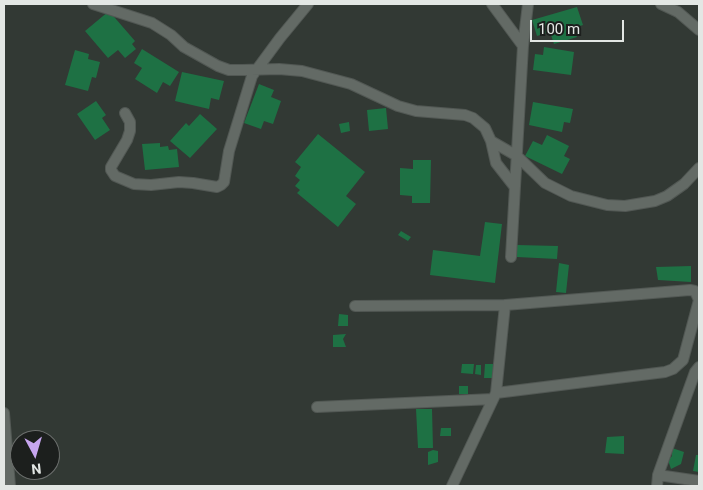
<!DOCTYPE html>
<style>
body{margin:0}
#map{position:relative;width:703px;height:490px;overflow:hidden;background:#323934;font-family:Roboto,sans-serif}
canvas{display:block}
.frame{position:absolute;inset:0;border:5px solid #e3e7e4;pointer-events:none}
.north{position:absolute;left:10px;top:430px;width:50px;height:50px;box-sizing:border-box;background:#1c1f1d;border:1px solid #6c6f6d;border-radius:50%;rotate:174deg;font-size:14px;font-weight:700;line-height:20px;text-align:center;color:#e3e7e4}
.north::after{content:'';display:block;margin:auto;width:18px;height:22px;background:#c7a6ef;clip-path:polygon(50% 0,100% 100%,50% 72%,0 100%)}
.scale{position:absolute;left:530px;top:20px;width:94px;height:22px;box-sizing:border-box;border:2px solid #e3e7e4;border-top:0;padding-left:6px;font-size:15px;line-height:18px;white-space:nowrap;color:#e3e7e4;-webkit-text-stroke:4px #1c1f1d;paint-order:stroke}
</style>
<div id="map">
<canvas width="703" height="490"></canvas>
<div class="frame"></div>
<div class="north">N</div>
<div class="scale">100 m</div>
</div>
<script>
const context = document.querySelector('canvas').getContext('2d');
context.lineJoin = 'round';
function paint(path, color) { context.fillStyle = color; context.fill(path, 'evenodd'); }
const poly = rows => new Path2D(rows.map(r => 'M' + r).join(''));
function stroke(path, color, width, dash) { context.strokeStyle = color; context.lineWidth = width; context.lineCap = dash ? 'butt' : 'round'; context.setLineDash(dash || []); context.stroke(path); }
paint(poly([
 [577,7,583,25,574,28,577,37,554,44,550,32,537,36,532,20],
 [109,11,135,41,132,44,136,49,125,58,118,50,108,58,85,31],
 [544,47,574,52,571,75,533,70,535,54,543,55],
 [142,49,179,72,170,86,163,82,157,93,135,79,142,68,134,63],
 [75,50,89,54,88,59,100,62,96,78,92,77,88,91,65,85],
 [182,72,224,81,219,100,211,98,209,109,175,101],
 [259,84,274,90,271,97,281,101,273,124,264,121,261,129,244,123],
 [96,101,106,115,102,118,110,130,95,140,77,114],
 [533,102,573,109,570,123,564,122,562,132,529,125],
 [386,108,388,129,369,131,367,110],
 [200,114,217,129,190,158,170,141,186,123,189,126],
 [349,122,350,131,341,133,339,124],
 [318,134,365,172,346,196,356,204,338,227,297,193,300,190,295,186,300,180,295,176,301,167,295,162],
 [547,135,569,146,564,156,570,159,562,174,525,156,533,141,542,145],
 [160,143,160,147,168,146,169,150,177,149,179,167,145,170,142,144],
 [413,160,431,160,430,203,412,203,412,196,400,195,400,168,413,169],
 [485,222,502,224,495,283,430,275,433,250,480,256],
 [401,231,411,237,408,241,398,235],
 [517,245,558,246,557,259,517,257],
 [559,263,569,265,566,293,556,292],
 [691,266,691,282,658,280,656,267],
 [339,314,348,315,348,326,338,326],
 [346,334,343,339,346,347,333,347,333,335],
 [462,364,474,364,473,374,461,373],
 [485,364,496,364,496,378,484,378],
 [476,365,481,365,481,375,475,374],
 [459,386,468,386,468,394,459,394],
 [416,409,432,409,433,448,418,448],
 [441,428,451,428,451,436,440,436],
 [624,436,624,454,605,453,607,437],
 [672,448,684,452,681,464,671,469,668,460,672,456],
 [433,450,438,451,438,462,428,465,428,452],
 [696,455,699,455,699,472,693,471]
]), '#1e7144');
const minor = poly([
 [93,4,152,23,171,35,184,47,218,66,229,70,242,70,279,69,302,71,351,84,398,106,416,111,465,115,473,118,485,128,491,141,496,163,514,186],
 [492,4,523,46,511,257],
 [661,4,678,12,699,30],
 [523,46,528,4],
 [125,113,130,122,130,131,127,140,111,167,111,170,115,176,134,184,151,185,179,182,193,183,217,187,221,185,224,182,229,151,252,76,280,38,308,4],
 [491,141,517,156,545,183,571,196,607,205,625,206,655,201,667,196,684,184,699,168],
 [355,306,505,305,496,393,452,486],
 [496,393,665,372,673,369,683,360,699,300,695,291,690,290,505,305],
 [317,407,493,399],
 [4,413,10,486],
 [658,475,699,481],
 [657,486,658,475,695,372,699,367]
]);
stroke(minor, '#525854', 12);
stroke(minor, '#636a65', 10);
</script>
